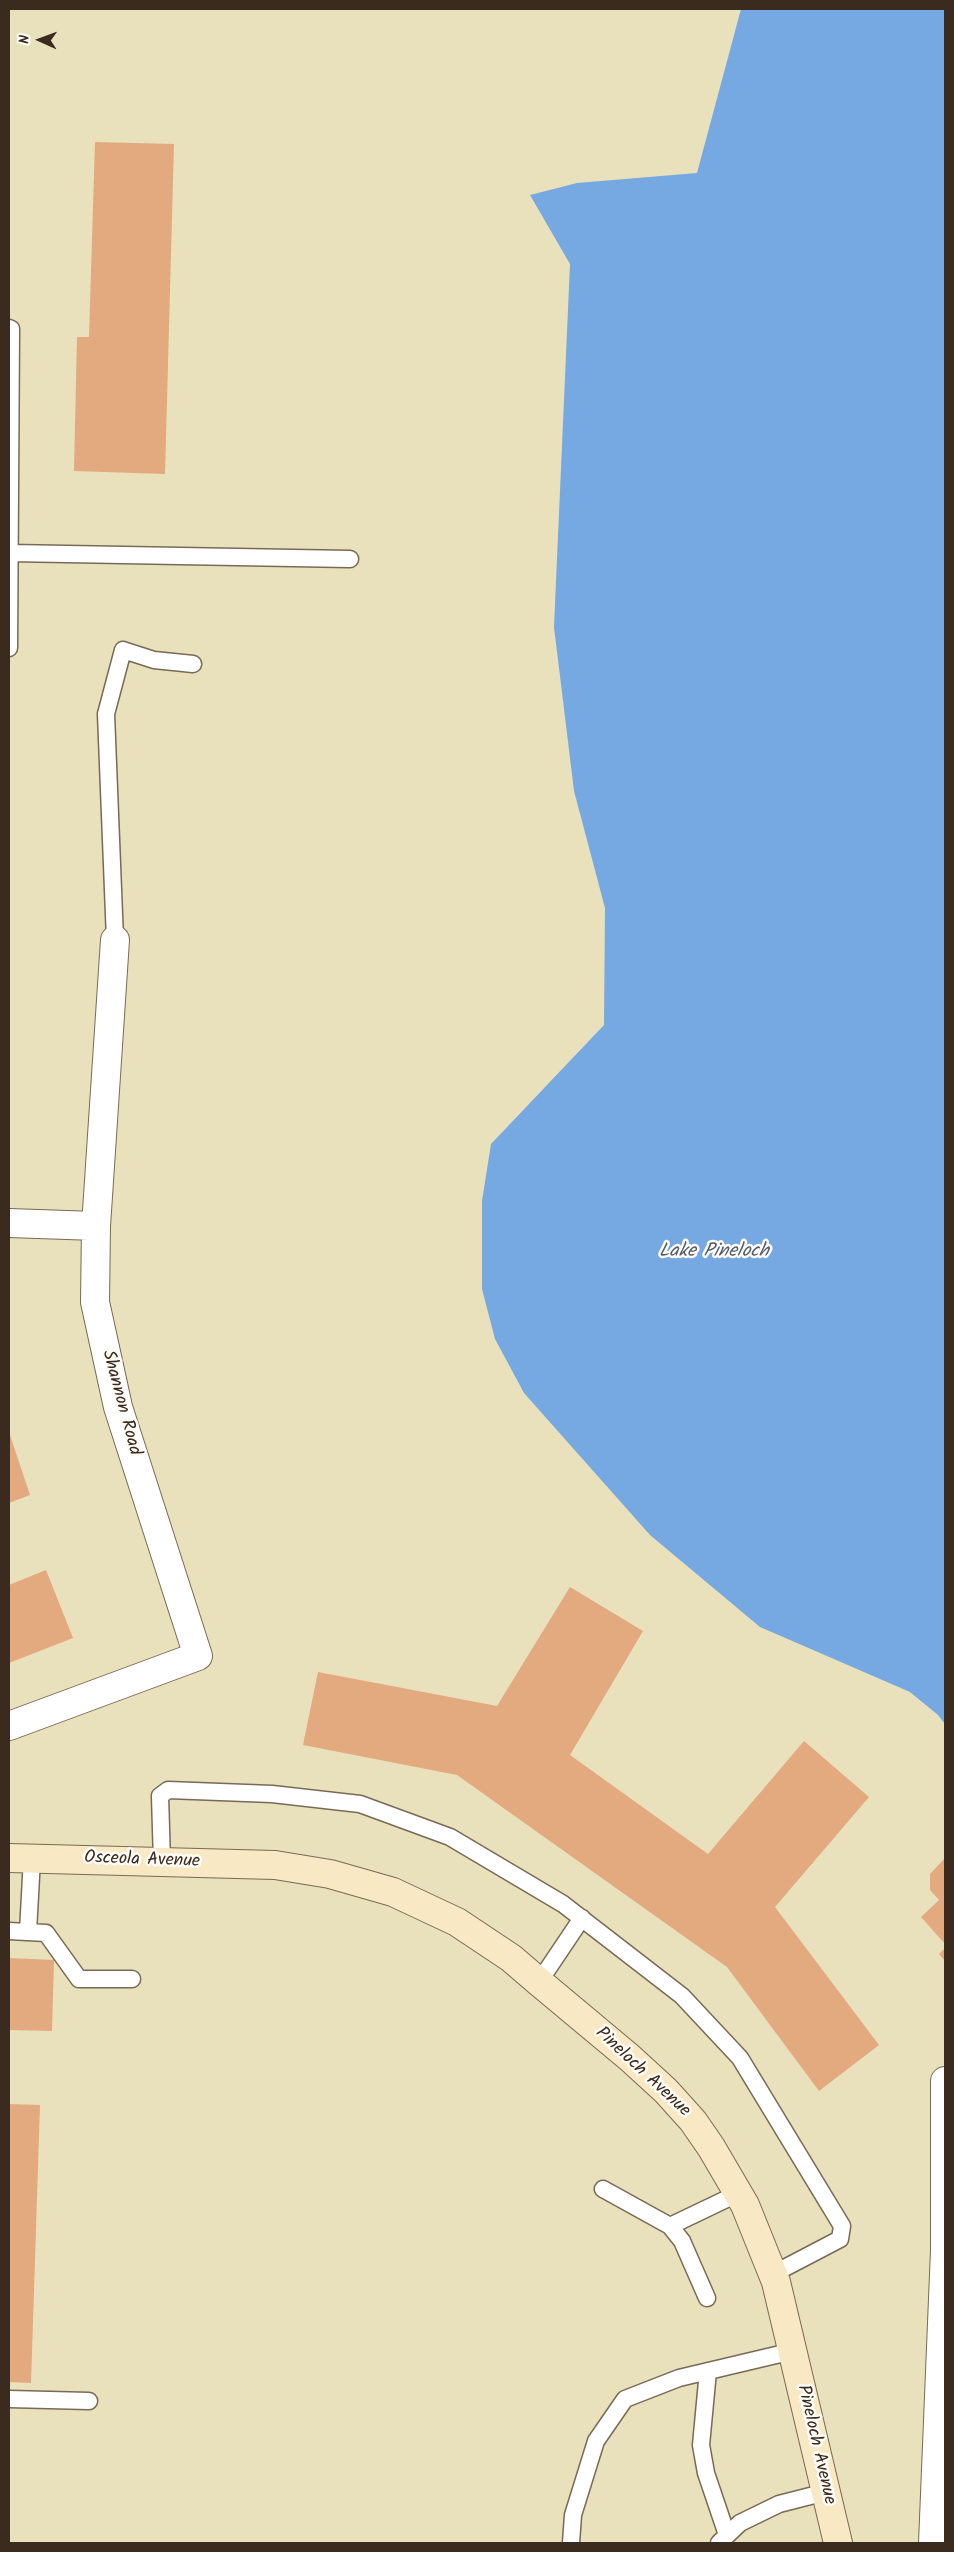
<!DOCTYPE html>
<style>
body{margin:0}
#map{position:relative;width:954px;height:2552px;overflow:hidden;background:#e8e1bc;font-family:Kalam,sans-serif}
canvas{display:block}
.frame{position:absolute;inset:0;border:10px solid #3b2a1e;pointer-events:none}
.north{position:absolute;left:15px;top:15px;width:50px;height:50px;-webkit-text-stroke:4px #fdfcf7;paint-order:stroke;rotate:272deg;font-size:14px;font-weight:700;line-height:20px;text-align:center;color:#3b2a1e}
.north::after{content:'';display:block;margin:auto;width:18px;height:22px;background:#3b2a1e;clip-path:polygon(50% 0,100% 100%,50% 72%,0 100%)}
</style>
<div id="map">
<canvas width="954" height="2552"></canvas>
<div class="frame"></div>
<div class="north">N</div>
</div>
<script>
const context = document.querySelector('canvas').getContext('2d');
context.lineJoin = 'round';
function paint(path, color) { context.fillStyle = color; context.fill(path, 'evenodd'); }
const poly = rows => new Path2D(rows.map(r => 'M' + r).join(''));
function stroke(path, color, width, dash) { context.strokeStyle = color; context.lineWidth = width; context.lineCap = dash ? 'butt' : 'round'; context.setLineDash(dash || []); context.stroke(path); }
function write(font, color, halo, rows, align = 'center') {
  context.font = font + ' Kalam,sans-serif'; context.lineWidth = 5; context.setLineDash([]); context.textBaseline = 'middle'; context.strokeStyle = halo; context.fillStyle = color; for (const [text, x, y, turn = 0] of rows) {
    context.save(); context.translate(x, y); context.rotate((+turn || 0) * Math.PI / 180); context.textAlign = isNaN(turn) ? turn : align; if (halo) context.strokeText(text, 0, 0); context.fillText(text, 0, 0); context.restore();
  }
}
paint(poly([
 [741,9,945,9,945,1724,938,1715,910,1692,760,1627,650,1535,524,1393,495,1339,482,1289,482,1201,491,1144,604,1025,605,908,574,791,554,627,570,264,530,195,577,183,697,173]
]), '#76a8e1');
paint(poly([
 [95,142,174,144,165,474,74,471,77,337,89,337],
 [9,1432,30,1495,9,1503],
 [46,1570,73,1638,9,1663,9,1585],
 [570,1587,643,1631,570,1755,708,1854,804,1741,869,1797,775,1907,879,2045,819,2091,727,1967,457,1775,303,1745,318,1672,497,1706],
 [945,1858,945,1944,921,1917,939,1900,930,1890,930,1874],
 [945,1948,945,1961,939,1954],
 [9,1958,54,1960,52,2031,9,2030],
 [9,2104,40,2105,31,2383,9,2382]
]), '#e3a97f');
const lane = poly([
 [9,328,11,329,9,648],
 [10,553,350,559],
 [115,940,106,714,123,650,154,660,193,664],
 [162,1862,160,1796,168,1790,272,1794,360,1804,450,1837,563,1904,682,1996,740,2058,842,2226,840,2239,773,2274],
 [9,1931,46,1933,79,1979,132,1979],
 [28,1932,32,1858],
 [539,1982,582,1918],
 [603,2189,670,2226,682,2241,707,2298],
 [670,2226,739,2193],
 [708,2371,701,2445,706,2473,727,2535],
 [9,2399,89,2401],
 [571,2543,573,2515,596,2441,625,2399,679,2378,793,2351],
 [719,2543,740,2523,779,2504,826,2492]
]);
const street = poly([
 [9,1223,96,1226],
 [9,1726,198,1656,118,1407,95,1302,96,1226,115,940],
 [933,2543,945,2250,945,2081]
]);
const secondary = poly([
 [9,1858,275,1865,330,1874,393,1892,457,1922,511,1958,539,1982,630,2058,666,2091,693,2121,711,2147,745,2205,776,2282,838,2543]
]);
stroke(lane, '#786a55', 19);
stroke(street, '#786a55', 30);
stroke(secondary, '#786a55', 30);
stroke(lane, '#fff', 16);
stroke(street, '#fff', 28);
stroke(secondary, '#f8e8c3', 28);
write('18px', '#3b2a1e', '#fdfcf7', [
 ["Shannon Road",120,1403,75],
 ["Osceola Avenue",142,1861,2],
 ["Pineloch Avenue",642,2073,43],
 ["Pineloch Avenue",815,2445,77]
]);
write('italic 19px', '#535c6c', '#fdfcf7', [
 ["Lake Pineloch",714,1253]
]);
</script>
